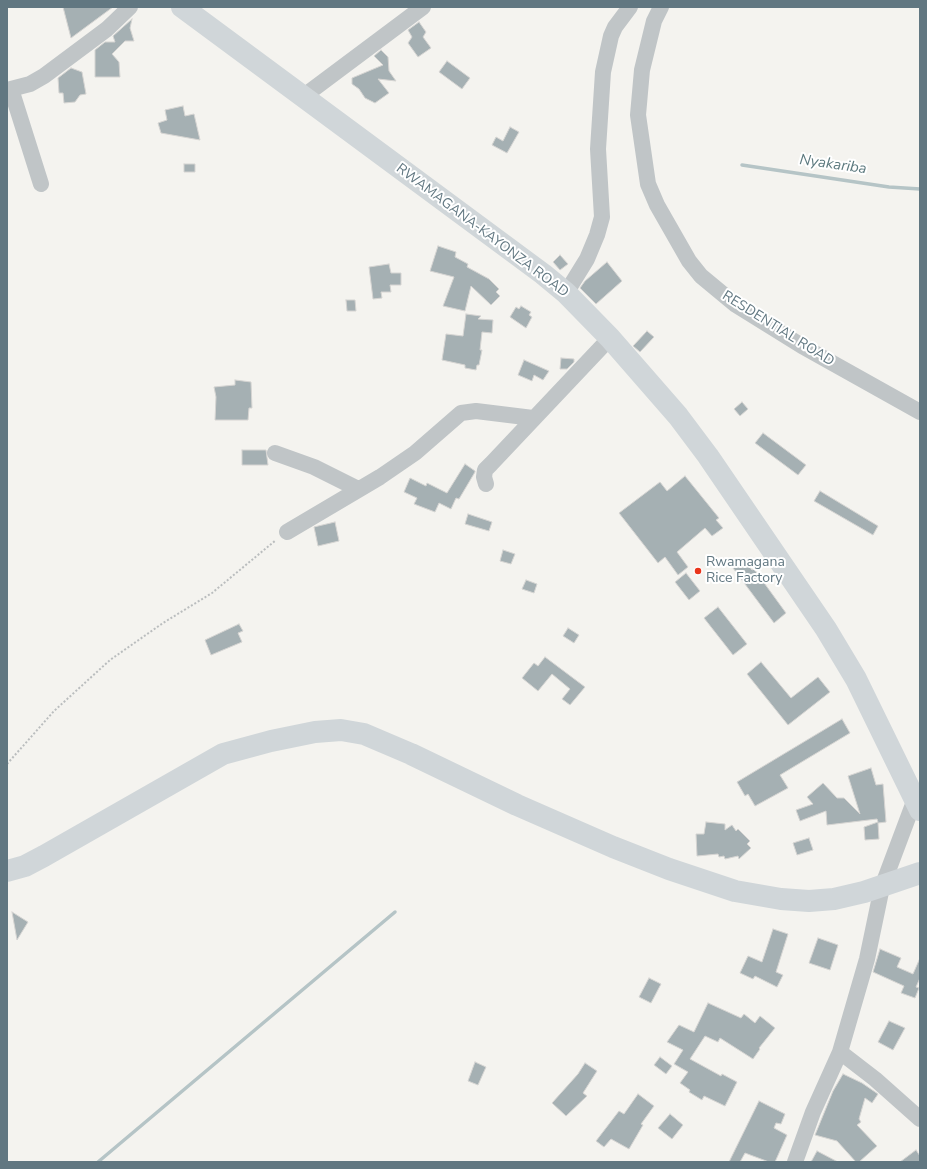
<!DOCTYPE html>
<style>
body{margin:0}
#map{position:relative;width:927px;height:1169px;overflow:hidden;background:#f4f3ef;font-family:"Nunito Sans",sans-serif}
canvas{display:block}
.frame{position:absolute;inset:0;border:8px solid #617781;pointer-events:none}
</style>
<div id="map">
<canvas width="927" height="1169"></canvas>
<div class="frame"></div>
</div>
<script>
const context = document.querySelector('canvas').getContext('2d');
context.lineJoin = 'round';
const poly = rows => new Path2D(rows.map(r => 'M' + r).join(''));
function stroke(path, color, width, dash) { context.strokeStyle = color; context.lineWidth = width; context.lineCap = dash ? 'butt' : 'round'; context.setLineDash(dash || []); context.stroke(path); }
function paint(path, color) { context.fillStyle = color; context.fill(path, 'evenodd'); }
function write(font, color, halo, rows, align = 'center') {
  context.font = font + ' "Nunito Sans",sans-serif'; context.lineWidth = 4; context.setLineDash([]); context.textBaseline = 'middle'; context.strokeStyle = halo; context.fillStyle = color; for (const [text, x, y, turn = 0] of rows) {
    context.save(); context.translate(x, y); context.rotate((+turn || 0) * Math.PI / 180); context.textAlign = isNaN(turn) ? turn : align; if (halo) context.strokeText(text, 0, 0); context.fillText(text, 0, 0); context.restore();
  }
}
stroke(poly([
 [742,165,889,187,920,189],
 [98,1162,395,912]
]), '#b5c4c6', 3.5);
const building = poly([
 [63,7,113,7,71,38,63,7],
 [132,19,130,28,134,41,125,41,112,54,119,62,120,77,95,77,95,50,105,42,115,42,113,36,132,19],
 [419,22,426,32,423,37,431,48,418,57,408,43,412,37,408,30,419,22],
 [381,50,388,57,389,71,396,81,378,79,389,93,375,103,365,98,359,89,352,84,352,78,383,65,374,56,381,50],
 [447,61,470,78,462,89,439,72,447,61],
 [71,68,82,72,86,94,80,95,75,102,64,103,63,93,59,93,58,78,71,68],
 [183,106,185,116,194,114,200,140,161,133,158,123,167,120,165,110,183,106],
 [510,127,519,132,507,153,492,145,496,137,503,141,510,127],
 [184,164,195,164,195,172,184,172,184,164],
 [438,246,456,252,455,257,468,264,467,267,489,279,499,289,496,292,500,296,491,305,471,286,465,311,443,306,454,277,430,271,438,246],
 [560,255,568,264,560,270,553,262,560,255],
 [607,262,622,281,596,304,580,288,585,281,607,262],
 [389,264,391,273,401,273,401,285,390,285,391,292,381,292,382,298,373,299,369,267,389,264],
 [346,300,355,300,356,311,347,311,346,300],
 [521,306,531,312,529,315,532,317,526,328,510,317,516,307,519,309,521,306],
 [466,314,481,316,478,319,493,320,492,333,482,332,480,350,482,350,479,365,477,365,476,370,465,368,465,365,442,360,446,334,463,336,466,314],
 [647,331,654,337,640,352,633,346,647,331],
 [561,358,574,359,574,362,567,369,560,369,561,358],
 [524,360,549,371,543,380,534,375,532,381,518,375,524,360],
 [235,380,251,382,252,408,249,408,248,420,215,420,216,397,214,387,235,385,235,380],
 [742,402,748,409,740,416,734,409,742,402],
 [763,433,806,465,798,475,755,443,763,433],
 [242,450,266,450,268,465,242,465,242,450],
 [465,464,475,471,475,472,459,499,456,498,451,509,439,503,435,512,414,504,417,498,404,492,410,478,426,486,427,483,447,493,465,464],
 [685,476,719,518,716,520,723,528,712,536,705,528,677,552,688,567,678,575,665,557,658,563,619,513,660,482,667,491,685,476],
 [820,491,878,526,873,535,814,501,820,491],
 [468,514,492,522,489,531,465,524,468,514],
 [335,522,339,541,318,546,314,527,335,522],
 [503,550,515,554,511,564,500,561,503,550],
 [743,559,752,570,754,569,786,613,774,623,733,568,743,559],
 [686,573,700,591,689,600,675,582,686,573],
 [526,580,537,584,534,593,522,589,526,580],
 [718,607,747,644,733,655,704,618,718,607],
 [239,624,243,631,238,633,242,642,211,655,205,640,239,624],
 [568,628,579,635,574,643,563,636,568,628],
 [545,657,585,687,570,705,562,699,570,689,552,674,538,691,522,678,534,663,538,666,545,657],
 [761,662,791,698,818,677,830,692,788,725,747,674,761,662],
 [842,719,850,733,780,775,788,788,755,806,748,794,745,796,737,782,842,719],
 [871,768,876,785,883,784,886,822,878,823,879,839,865,840,864,827,878,822,877,819,827,825,826,811,800,821,796,810,813,804,807,797,823,783,837,798,844,798,860,814,848,776,871,768],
 [706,822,725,824,725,830,732,825,736,831,738,829,750,841,747,844,751,848,739,859,738,856,725,859,724,856,719,857,718,854,697,856,696,834,704,834,706,822],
 [809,838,813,850,797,855,793,843,809,838],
 [12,912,28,922,17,940,12,912],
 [773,929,788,934,776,972,783,975,777,987,755,976,753,979,740,973,748,956,762,962,773,929],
 [818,938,838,945,830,970,809,963,818,938],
 [880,949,901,958,897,967,913,974,920,958,920,978,916,987,919,988,915,998,901,993,904,986,873,972,880,949],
 [649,978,661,984,651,1003,639,997,649,978],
 [708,1003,741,1018,744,1014,755,1023,760,1016,775,1028,759,1048,760,1049,753,1059,720,1038,718,1042,705,1036,690,1059,721,1076,722,1074,737,1082,725,1106,704,1096,702,1100,689,1092,690,1090,680,1083,688,1072,674,1064,683,1050,667,1042,679,1025,694,1032,708,1003],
 [889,1021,905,1028,893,1050,878,1042,889,1021],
 [660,1057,672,1066,666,1074,654,1065,660,1057],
 [475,1062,486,1067,478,1085,468,1081,475,1062],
 [585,1063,597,1071,583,1093,587,1096,566,1116,552,1103,578,1074,585,1063],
 [843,1074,862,1083,878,1094,872,1103,865,1098,859,1119,861,1122,857,1125,877,1146,859,1162,856,1162,837,1141,815,1135,833,1091,843,1074],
 [638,1094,654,1106,641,1124,643,1125,629,1149,611,1139,604,1147,596,1141,619,1111,624,1114,638,1094],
 [759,1101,785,1114,781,1124,776,1123,774,1128,787,1135,775,1162,769,1162,745,1153,740,1162,729,1162,759,1101],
 [670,1114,683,1125,672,1139,658,1128,670,1114],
 [916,1150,920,1156,920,1162,900,1162,916,1150],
 [817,1151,838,1162,811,1162,817,1151]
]);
paint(building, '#a5b0b3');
stroke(building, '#d5d4d2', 1);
stroke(poly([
 [7,764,54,711,110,660,163,623,212,593,276,540]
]), '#babdbe', 2, [2, 2]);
stroke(poly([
 [661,7,654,21,642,70,638,115,648,184,657,205,689,261,701,276,736,305,802,346,920,412],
 [11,89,41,184],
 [7,90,30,84,44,76,107,29,130,7],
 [304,96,423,7],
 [566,293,587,259,597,235,602,217,598,149,603,72,611,36,615,27,630,7],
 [275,453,314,467,358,489],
 [486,484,484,477,485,470,491,464,610,338],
 [287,532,380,477,415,453,461,413,476,411,533,418],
 [840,1052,875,1079,920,1119],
 [795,1162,813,1112,840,1052,867,959,882,887,915,799]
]), '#c0c5c7', 16);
stroke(poly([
 [182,7,543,274,566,293,610,338,678,416,708,456,826,629,856,679,920,810],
 [7,871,25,866,44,856,223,754,271,741,315,732,341,730,364,734,411,754,517,805,613,847,669,869,735,891,781,899,809,901,834,899,864,892,920,873]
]), '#d0d6d9', 22);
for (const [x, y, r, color] of [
 [698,571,4,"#e9341a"]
]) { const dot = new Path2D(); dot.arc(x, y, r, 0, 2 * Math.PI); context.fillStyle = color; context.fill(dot); stroke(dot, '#fff', 1.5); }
write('14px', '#617781', '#fff', [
 ["RWAMAGANA-KAYONZA ROAD",482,231,37],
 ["RESDENTIAL ROAD",778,329,32]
]);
write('14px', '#617781', '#fff', [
 ["Rwamagana",706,563],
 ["Rice Factory",706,579]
], 'left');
write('italic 15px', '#5d7a7f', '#fff', [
 ["Nyakariba",833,165,8]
]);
</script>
